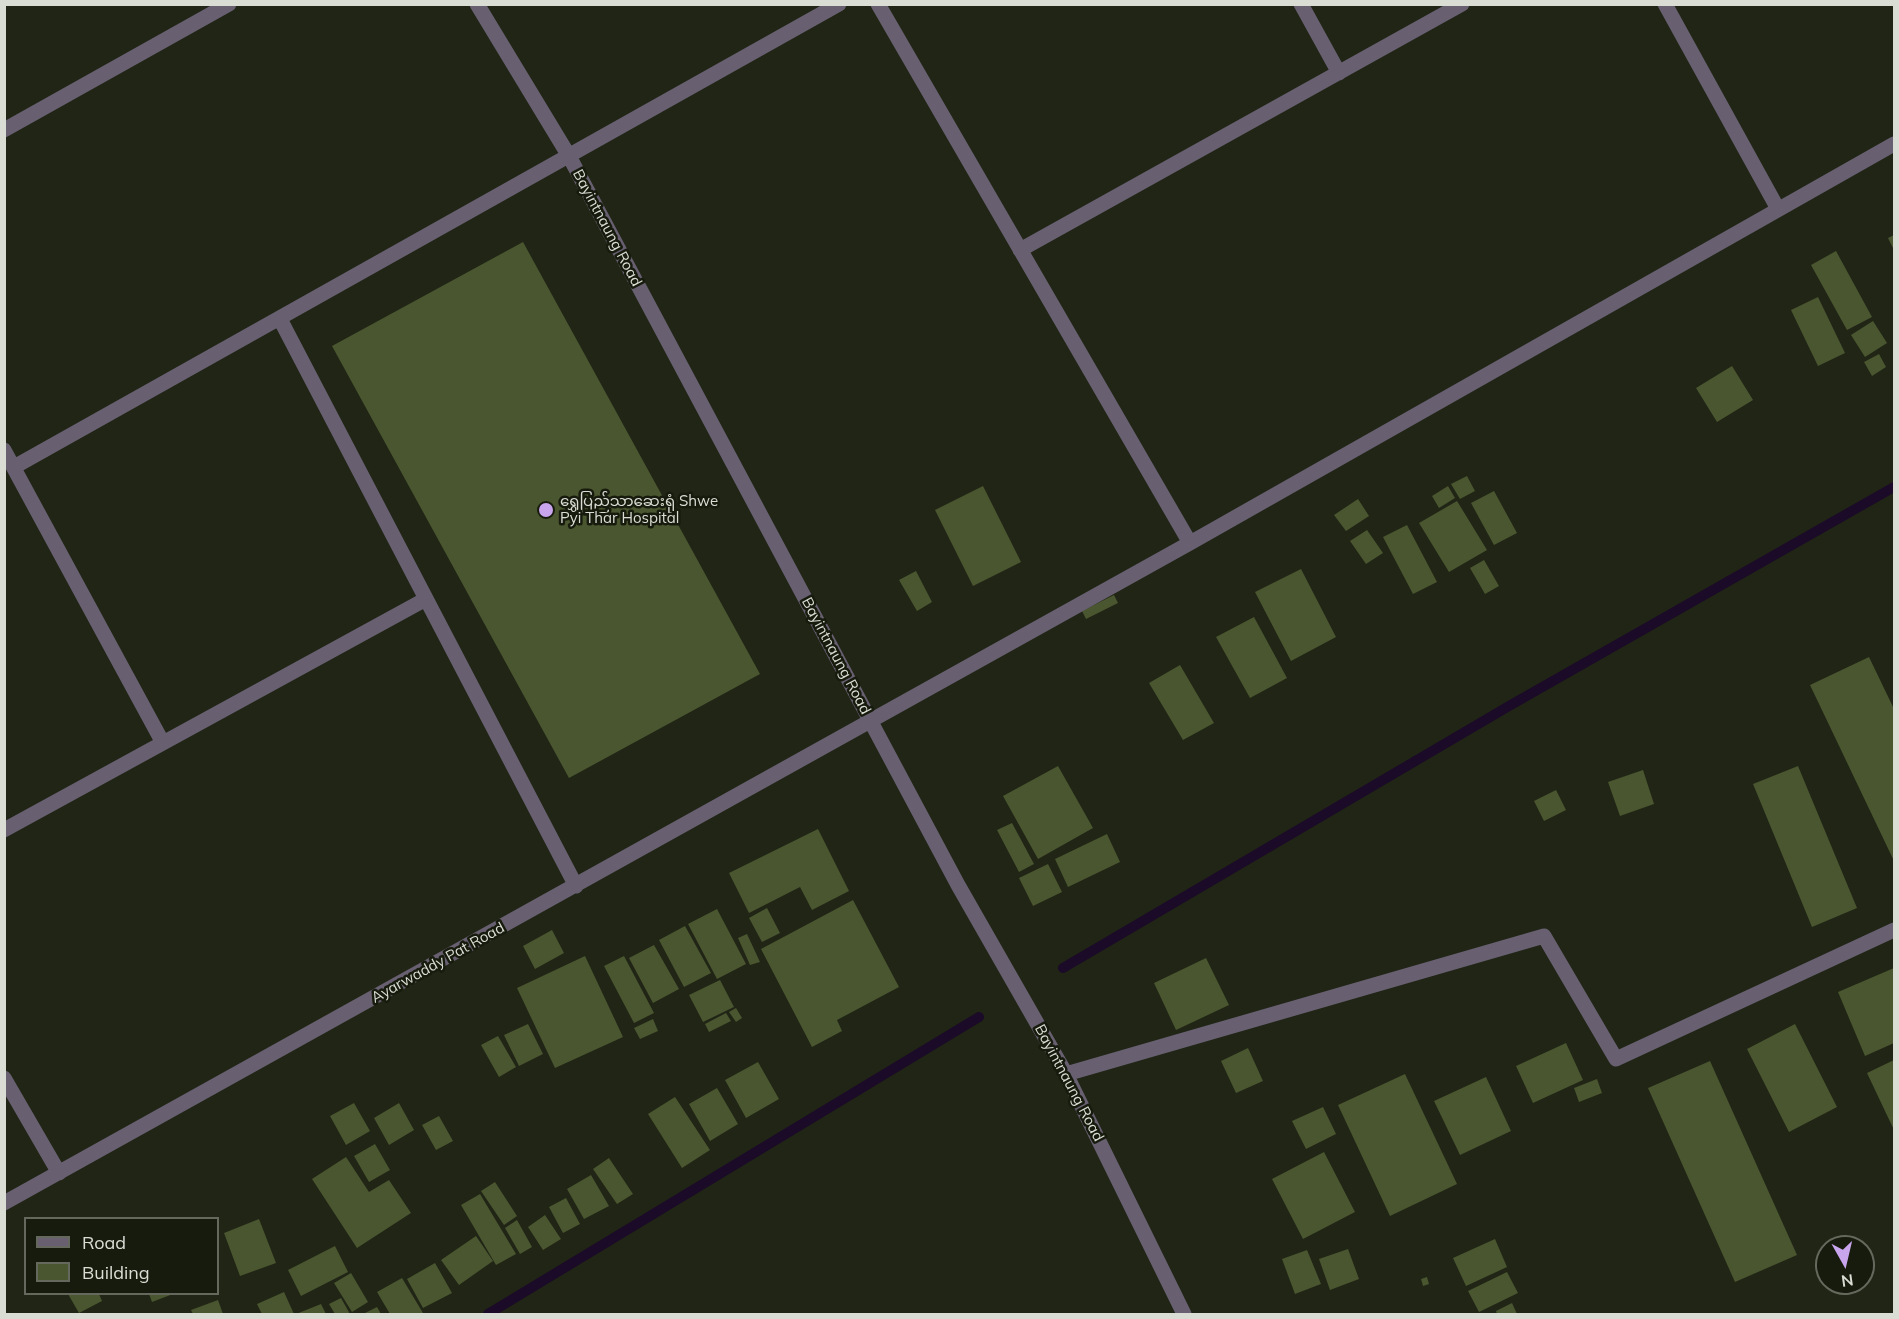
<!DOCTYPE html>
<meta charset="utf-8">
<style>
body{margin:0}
#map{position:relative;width:1899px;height:1319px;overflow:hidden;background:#202516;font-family:Mulish,sans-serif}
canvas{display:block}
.frame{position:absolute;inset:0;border:6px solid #daddd4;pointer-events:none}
.legend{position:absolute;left:24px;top:1217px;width:195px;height:78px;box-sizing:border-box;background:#171b0d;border:2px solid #65695d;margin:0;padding:8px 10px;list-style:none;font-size:18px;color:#daddd4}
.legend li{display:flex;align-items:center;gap:12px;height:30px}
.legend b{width:30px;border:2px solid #65695d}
.north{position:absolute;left:1815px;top:1235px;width:60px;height:60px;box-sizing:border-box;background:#171b0d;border:2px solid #65695d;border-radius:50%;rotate:172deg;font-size:16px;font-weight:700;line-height:24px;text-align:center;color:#daddd4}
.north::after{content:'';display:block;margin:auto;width:21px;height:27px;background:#c9a5ee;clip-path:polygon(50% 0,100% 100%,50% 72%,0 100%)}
</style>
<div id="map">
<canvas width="1899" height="1319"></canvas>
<div class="frame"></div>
<ul class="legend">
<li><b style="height:8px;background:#686071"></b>Road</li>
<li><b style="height:16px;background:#4a562f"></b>Building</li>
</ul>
<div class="north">N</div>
</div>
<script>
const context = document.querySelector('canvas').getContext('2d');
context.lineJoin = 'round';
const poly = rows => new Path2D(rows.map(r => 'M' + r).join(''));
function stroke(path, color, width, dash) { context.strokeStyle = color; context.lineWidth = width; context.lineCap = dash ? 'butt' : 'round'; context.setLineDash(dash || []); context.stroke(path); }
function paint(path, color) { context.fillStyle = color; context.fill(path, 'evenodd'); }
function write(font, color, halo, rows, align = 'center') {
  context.font = font + ' Mulish,"Noto Sans Myanmar",sans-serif'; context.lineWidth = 5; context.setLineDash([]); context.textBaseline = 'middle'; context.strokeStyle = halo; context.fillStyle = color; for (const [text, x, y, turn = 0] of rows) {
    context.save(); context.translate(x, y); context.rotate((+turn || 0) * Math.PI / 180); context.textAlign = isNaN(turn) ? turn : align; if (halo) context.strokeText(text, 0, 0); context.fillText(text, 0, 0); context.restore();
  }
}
stroke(poly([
 [1063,968,1509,706,1894,487],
 [488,1314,979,1017]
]), '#1b0a28', 10);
paint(poly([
 [1894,235,1894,250,1888,238],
 [523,242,760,674,569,778,332,346],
 [1836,251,1872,317,1847,330,1811,265],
 [1818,297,1845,353,1818,366,1791,310],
 [1873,321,1887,343,1865,357,1851,335],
 [1879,354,1886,367,1872,376,1864,362],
 [1732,366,1753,400,1717,422,1696,388],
 [1467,476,1475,491,1460,499,1451,484],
 [983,486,1021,562,973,586,935,510],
 [1448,486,1455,498,1439,508,1432,496],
 [1494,491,1517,533,1494,545,1471,503],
 [1358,499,1369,516,1346,531,1334,515],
 [1457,501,1487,550,1449,572,1419,523],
 [1407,525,1437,582,1413,594,1383,537],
 [1367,530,1383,553,1366,564,1350,541],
 [1484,560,1499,586,1485,594,1470,568],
 [1301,569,1336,637,1291,661,1255,592],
 [916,571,932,602,917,611,899,580],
 [1114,595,1118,603,1086,619,1082,611],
 [1254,617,1287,678,1250,698,1216,637],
 [1869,657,1894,709,1894,861,1810,685],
 [1180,665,1214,723,1183,740,1149,683],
 [1058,766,1093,828,1038,859,1003,796],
 [1798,766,1857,908,1812,927,1753,784],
 [1643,770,1654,804,1620,816,1608,782],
 [1556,790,1566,810,1544,821,1534,801],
 [1012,823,1034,864,1019,872,997,830],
 [818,829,849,891,812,910,800,887,749,913,729,873],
 [1107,834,1120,862,1068,887,1055,859],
 [1048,864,1062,892,1033,906,1019,878],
 [853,900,899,987,837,1020,842,1031,812,1047,761,949],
 [767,908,780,933,762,942,749,918],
 [717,909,746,964,717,979,688,924],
 [685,926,711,973,684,987,659,940],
 [552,930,564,953,535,969,523,946],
 [747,934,760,962,750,965,738,938],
 [654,945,679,989,653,1003,629,958],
 [585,956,623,1037,555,1068,517,988],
 [624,956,654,1013,634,1023,604,966],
 [1206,958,1229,1005,1176,1030,1154,983],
 [1894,968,1894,1043,1865,1056,1838,992],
 [720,980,734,1007,703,1022,689,995],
 [736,1008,742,1018,736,1022,729,1012],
 [726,1013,731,1021,709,1032,705,1024],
 [653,1019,658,1031,640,1039,634,1028],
 [528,1024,543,1054,519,1066,504,1035],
 [1795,1024,1837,1107,1789,1132,1747,1049],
 [498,1036,516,1067,499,1077,481,1045],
 [1566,1043,1583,1080,1533,1103,1516,1066],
 [1248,1048,1263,1081,1236,1093,1221,1061],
 [1894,1060,1894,1130,1867,1073],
 [1710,1061,1797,1255,1735,1282,1648,1088],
 [758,1062,779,1099,746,1118,725,1080],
 [1405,1074,1457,1184,1390,1216,1338,1105],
 [1486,1077,1511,1131,1460,1155,1434,1101],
 [1597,1079,1602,1093,1579,1102,1574,1088],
 [717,1088,738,1124,710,1141,689,1104],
 [675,1097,710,1150,682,1168,648,1114],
 [354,1103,370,1131,346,1145,330,1116],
 [399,1103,414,1130,389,1145,374,1118],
 [1323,1107,1336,1134,1306,1149,1292,1121],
 [439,1116,453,1141,436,1150,422,1125],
 [375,1144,390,1170,369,1182,354,1156],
 [1324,1152,1355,1212,1303,1239,1272,1179],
 [346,1157,369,1192,389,1180,411,1213,357,1248,312,1179],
 [609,1158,633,1194,617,1204,593,1169],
 [591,1175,609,1206,584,1219,567,1189],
 [495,1182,517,1216,504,1225,481,1191],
 [480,1194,516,1254,496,1265,461,1205],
 [566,1198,580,1224,563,1233,549,1207],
 [545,1215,561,1239,543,1250,528,1227],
 [259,1219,276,1263,240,1276,224,1233],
 [517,1220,532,1247,520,1254,505,1228],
 [476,1236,493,1261,459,1285,441,1260],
 [1495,1239,1507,1267,1466,1286,1453,1258],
 [335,1246,348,1272,301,1296,288,1270],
 [1348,1249,1359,1279,1330,1290,1319,1259],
 [1307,1250,1321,1284,1295,1294,1282,1259],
 [435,1263,452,1293,423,1308,407,1279],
 [1507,1272,1518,1293,1479,1312,1468,1291],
 [351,1273,368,1302,352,1312,334,1283],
 [1427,1277,1429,1284,1423,1286,1421,1279],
 [402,1278,423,1313,420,1314,390,1314,377,1292],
 [284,1292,294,1314,262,1314,257,1304],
 [68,1294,99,1294,102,1301,79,1313],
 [149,1294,173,1294,152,1302],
 [341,1298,350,1314,335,1314,329,1304],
 [218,1300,223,1314,193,1314,191,1310],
 [1512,1303,1517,1314,1497,1314,1496,1311],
 [321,1304,326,1314,296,1314],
 [377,1307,381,1314,363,1314]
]), '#4a562f');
stroke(poly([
 [477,4,569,156,958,885,1066,1074,1184,1314],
 [878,4,1190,543],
 [1301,4,1339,73],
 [1665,4,1778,209],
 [4,130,229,4],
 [1020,250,1462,4],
 [280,319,576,886],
 [4,450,163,743],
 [14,467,839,4],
 [4,830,426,599],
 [1066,1074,1544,936,1616,1059,1894,930],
 [4,1078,59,1173],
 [4,1203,1190,543,1894,144]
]), '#686071', 15);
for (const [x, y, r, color] of [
 [546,510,8,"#c9a5ee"]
]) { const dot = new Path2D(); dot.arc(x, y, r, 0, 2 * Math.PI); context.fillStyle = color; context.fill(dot); stroke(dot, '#171b0d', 2); }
write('15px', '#daddd4', '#171b0d', [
 ["Bayintnaung Road",607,228,62],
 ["Bayintnaung Road",836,656,62],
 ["Ayarwaddy Pat Road",438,963,-29],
 ["Bayintnaung Road",1069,1083,62]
]);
write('15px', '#daddd4', '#171b0d', [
 ["ရွှေပြည်သာဆေးရုံ Shwe",560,501],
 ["Pyi Thar Hospital",560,518]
], 'left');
</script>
